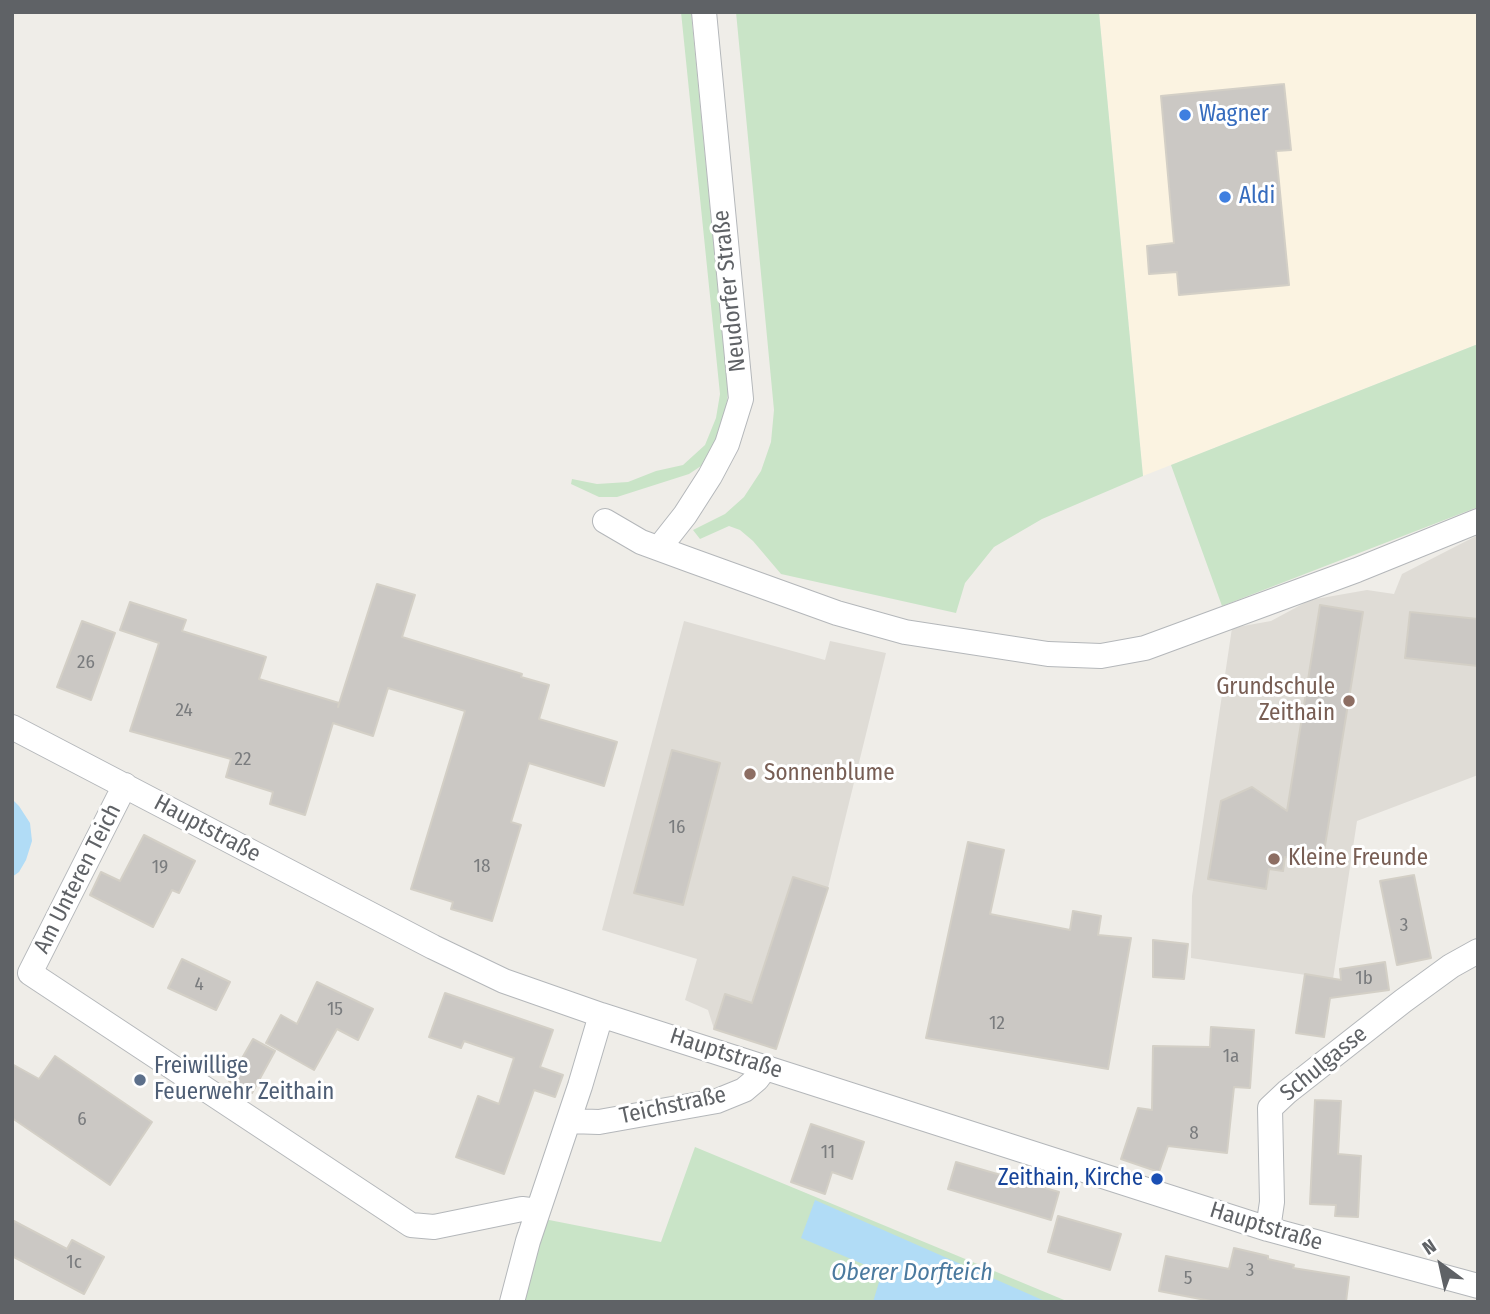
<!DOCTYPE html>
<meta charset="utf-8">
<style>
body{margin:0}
#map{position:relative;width:1490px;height:1314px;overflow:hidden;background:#efede8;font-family:"Fira Sans Condensed",sans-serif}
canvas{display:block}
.frame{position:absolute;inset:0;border:14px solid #5f6266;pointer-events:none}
.north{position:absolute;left:1406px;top:1230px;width:70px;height:70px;-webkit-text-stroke:5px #fff;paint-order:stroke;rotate:327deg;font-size:19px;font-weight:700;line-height:28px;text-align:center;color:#5f6266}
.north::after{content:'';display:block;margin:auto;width:24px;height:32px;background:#5f6266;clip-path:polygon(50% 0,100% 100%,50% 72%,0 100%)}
</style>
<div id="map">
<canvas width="1490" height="1314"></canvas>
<div class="frame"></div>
<div class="north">N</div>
</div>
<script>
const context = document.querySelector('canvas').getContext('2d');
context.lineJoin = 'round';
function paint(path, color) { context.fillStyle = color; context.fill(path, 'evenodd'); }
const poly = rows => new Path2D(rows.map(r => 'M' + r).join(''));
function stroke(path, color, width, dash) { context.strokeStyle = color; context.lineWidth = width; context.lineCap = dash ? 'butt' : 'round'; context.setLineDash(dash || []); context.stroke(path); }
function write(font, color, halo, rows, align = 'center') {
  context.font = font + ' "Fira Sans Condensed",sans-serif'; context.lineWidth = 6; context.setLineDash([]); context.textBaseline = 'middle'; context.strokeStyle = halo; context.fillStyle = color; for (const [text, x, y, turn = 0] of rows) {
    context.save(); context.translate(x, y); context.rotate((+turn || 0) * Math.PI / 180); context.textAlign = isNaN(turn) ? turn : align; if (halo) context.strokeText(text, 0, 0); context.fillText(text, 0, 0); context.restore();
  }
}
paint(poly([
 [1099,12,1478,12,1478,344,1143,476]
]), '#fbf3e1');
paint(poly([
 [1478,535,1478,775,1357,821,1333,979,1191,958,1192,896,1232,628,1271,621,1310,600,1367,590,1394,594,1402,574],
 [684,621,825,660,830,641,886,653,828,888,776,1049,714,1029,708,1010,685,1000,697,959,602,930]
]), '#dfdcd6');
paint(poly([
 [681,12,691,12,728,392,725,418,711,454,701,466,689,474,617,497,599,497,571,484,572,479,597,484,628,482,656,471,683,465,705,445,716,418,720,394],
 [736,12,1099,12,1143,476,1042,519,994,547,965,583,956,613,781,574,753,541,740,530,729,526,700,539,693,530,725,514,744,497,761,471,771,442,774,410],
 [1478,344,1478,507,1222,606,1171,465],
 [695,1147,1069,1302,522,1302,544,1219,661,1242]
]), '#c9e4c7');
paint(poly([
 [12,799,19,806,30,823,32,841,26,860,19,872,12,877],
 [815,1200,1047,1302,873,1302,882,1272,801,1238]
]), '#b1dcf6');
const building = poly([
 [1284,84,1291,150,1276,151,1289,285,1179,295,1177,272,1149,274,1147,246,1174,243,1161,96,1284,84],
 [377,584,415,595,402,637,522,674,521,677,549,685,539,719,617,742,604,786,529,763,511,822,521,825,492,921,451,909,453,902,411,889,465,711,388,688,373,736,333,723,305,815,270,804,273,792,226,777,231,759,130,731,159,643,120,630,130,602,186,620,182,631,266,657,259,679,339,703,338,707,377,584],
 [1320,605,1363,612,1322,864,1285,857,1283,871,1269,869,1266,889,1208,879,1221,801,1252,787,1287,811,1320,605],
 [1410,612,1478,619,1478,666,1405,658,1410,612],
 [82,621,115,633,91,700,57,687,82,621],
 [672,750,720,763,683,905,634,893,672,750],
 [144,835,195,861,179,893,172,890,153,927,90,895,101,872,120,881,144,835],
 [968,842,1004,850,990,914,1070,930,1073,911,1101,916,1098,935,1131,938,1108,1069,926,1038,968,842],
 [1414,875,1431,958,1397,965,1380,881,1414,875],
 [793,877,828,888,776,1049,714,1029,725,994,752,1003,793,877],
 [1153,940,1188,944,1184,979,1153,977,1153,940],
 [182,959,230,982,216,1010,168,988,182,959],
 [1385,962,1389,990,1330,998,1324,1037,1296,1033,1305,974,1341,980,1340,969,1385,962],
 [317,982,373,1009,358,1040,337,1029,314,1070,266,1043,281,1015,297,1024,317,982],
 [445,993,553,1030,540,1067,563,1075,555,1097,534,1090,504,1174,456,1157,478,1096,499,1104,514,1058,464,1041,461,1048,429,1037,445,993],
 [1211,1027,1254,1030,1250,1088,1234,1087,1227,1153,1168,1146,1159,1172,1121,1159,1138,1108,1152,1110,1153,1046,1210,1047,1211,1027],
 [253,1039,275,1051,252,1093,229,1081,253,1039],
 [55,1056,152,1122,110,1185,12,1118,12,1064,39,1079,55,1056],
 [1315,1100,1341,1101,1338,1154,1361,1156,1358,1217,1335,1216,1336,1205,1310,1204,1315,1100],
 [811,1124,864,1142,852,1179,832,1172,825,1194,791,1182,811,1124],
 [956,1162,1059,1192,1051,1220,948,1189,956,1162],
 [1058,1216,1121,1234,1110,1270,1048,1252,1058,1216],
 [12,1220,67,1249,72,1240,104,1257,84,1294,12,1256,12,1220],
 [1234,1248,1268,1256,1268,1259,1294,1265,1293,1268,1349,1277,1346,1302,1216,1302,1159,1291,1166,1256,1229,1269,1234,1248]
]);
paint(building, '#cbc8c4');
stroke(building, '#d3cfc6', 2);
const minor = poly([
 [605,521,641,542,690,560,837,613,905,632,1048,654,1101,656,1145,648,1357,570,1478,521],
 [659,548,685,515,710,476,727,444,741,399,704,12],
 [12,727,433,947,504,981,601,1015,1268,1229,1478,1286],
 [125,785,30,973,411,1225,434,1227,522,1209,538,1211],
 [569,1121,599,1122,717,1101,744,1090,757,1079,766,1067],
 [1268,1229,1272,1202,1270,1108,1287,1092,1403,1001,1451,966,1478,951],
 [512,1302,528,1241,580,1086,601,1015]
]);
stroke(minor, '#b4b7ba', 26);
stroke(minor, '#fff', 24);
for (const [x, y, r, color] of [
 [1185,115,7,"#3f7fe0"],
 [1225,197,7,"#3f7fe0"],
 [1349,701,7,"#8d6e63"],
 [750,774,7,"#8d6e63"],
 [1274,859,7,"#8d6e63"],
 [140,1080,7,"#5c6f8a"],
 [1157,1179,7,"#1a4fb4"]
]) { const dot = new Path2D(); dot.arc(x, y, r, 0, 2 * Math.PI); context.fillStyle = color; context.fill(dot); stroke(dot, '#fff', 2.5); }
write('19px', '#7a7c7e', null, [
 ["26",86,663],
 ["24",184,711],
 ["22",243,760],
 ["16",677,828],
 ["18",482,867],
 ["19",160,868],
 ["3",1404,926],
 ["1b",1364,979],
 ["4",199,985],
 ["15",335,1010],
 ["12",997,1024],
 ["1a",1231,1057],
 ["6",82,1120],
 ["8",1194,1134],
 ["11",828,1153],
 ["1c",74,1263],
 ["3",1250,1271],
 ["5",1188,1279]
]);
write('23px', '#366cbe', '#fff', [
 ["Wagner",1199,115],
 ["Aldi",1239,197]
], 'left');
write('23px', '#5f6266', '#fff', [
 ["Neudorfer Straße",730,291,-96],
 ["Hauptstraße",207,829,28],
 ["Am Unteren Teich",78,879,-63],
 ["Hauptstraße",726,1054,18],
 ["Schulgasse",1324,1064,-39],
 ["Teichstraße",673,1106,-12],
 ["Hauptstraße",1266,1227,17]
]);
write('23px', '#785e54', '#fff', [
 ["Grundschule",1335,688,"right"],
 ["Zeithain",1335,714,"right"],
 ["Sonnenblume",764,774],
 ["Kleine Freunde",1288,859]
], 'left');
write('23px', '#4e5e75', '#fff', [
 ["Freiwillige",154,1067],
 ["Feuerwehr Zeithain",154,1093]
], 'left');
write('23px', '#164399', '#fff', [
 ["Zeithain, Kirche",1143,1179]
], 'right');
write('italic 24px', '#4b7a9f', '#fff', [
 ["Oberer Dorfteich",912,1273]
]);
</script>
